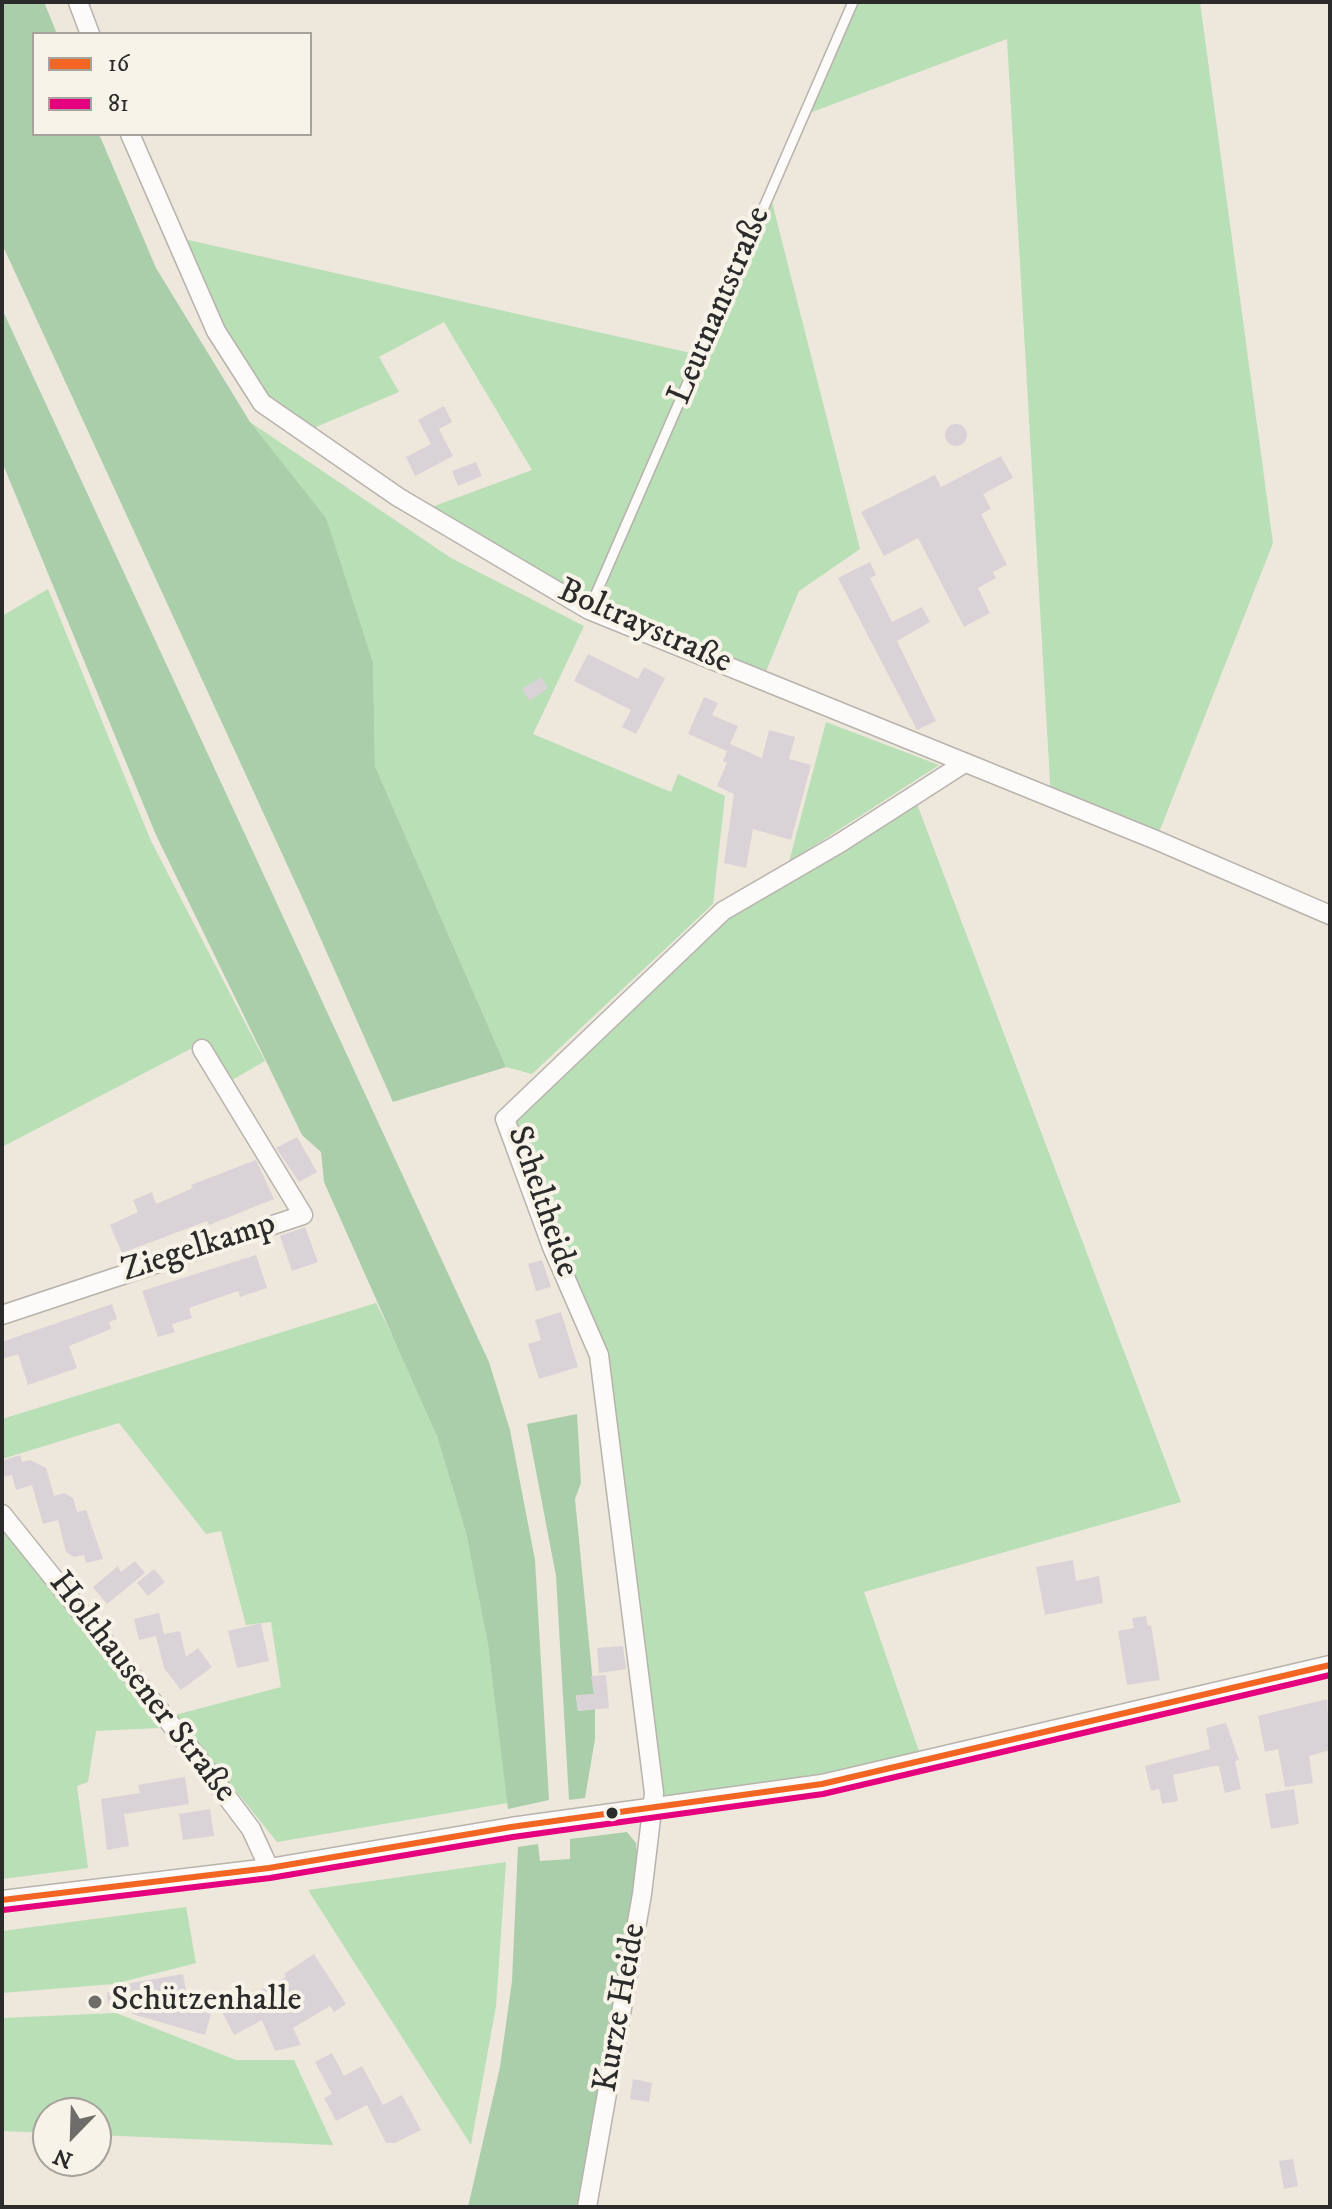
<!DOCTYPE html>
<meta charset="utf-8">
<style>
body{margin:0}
#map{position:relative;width:1332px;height:2209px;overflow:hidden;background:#eee7dc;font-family:"IM FELL DW Pica",serif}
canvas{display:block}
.frame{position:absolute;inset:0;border:4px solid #2b2b2b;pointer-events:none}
.legend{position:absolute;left:32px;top:32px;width:280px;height:104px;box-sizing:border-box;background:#f7f3e8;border:2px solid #a5a39c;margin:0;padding:10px 14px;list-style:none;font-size:24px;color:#2b2b2b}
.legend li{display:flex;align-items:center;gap:16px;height:40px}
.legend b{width:40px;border:2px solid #a5a39c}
.north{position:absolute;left:32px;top:2097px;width:80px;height:80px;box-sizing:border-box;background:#f7f3e8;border:2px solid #a5a39c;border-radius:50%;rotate:203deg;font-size:22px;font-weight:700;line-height:32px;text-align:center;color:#2b2b2b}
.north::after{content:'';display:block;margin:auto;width:28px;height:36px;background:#6f6d69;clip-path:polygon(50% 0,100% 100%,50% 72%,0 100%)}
</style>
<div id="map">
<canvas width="1332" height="2209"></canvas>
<div class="frame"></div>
<ul class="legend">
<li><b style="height:10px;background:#f26522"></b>16</li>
<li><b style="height:10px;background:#e5007d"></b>81</li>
</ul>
<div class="north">N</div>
</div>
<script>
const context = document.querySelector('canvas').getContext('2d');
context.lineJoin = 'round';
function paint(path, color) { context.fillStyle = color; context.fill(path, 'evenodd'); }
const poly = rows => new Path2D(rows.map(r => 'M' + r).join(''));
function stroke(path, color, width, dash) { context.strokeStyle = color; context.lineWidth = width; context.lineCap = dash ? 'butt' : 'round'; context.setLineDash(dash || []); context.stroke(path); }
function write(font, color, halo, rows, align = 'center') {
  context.font = font + ' "IM FELL DW Pica",serif'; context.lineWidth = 8; context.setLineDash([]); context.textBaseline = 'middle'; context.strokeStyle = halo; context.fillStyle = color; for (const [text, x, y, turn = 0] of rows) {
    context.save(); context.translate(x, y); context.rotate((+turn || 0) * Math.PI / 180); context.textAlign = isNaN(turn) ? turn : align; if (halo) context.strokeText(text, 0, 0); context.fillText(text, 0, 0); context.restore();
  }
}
paint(poly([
 [853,2,1200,2,1273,543,1156,840,1051,799,1007,39,804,115],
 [770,194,860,549,799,591,762,681,589,610,421,511,532,470,444,322,379,357,399,392,304,432,262,403,175,237,700,355],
 [250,422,451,558,584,626,533,734,671,792,678,774,725,796,713,904,532,1074,506,1067,375,766,373,663],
 [48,589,151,841,265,1061,227,1083,204,1042,2,1147,2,616],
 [826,722,939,765,789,862],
 [914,796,1181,1502,864,1592,923,1763,653,1809,599,1355,505,1119,723,911],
 [376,1303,415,1381,437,1436,466,1533,488,1645,508,1803,277,1842,175,1715,281,1687,271,1622,246,1625,221,1531,206,1534,119,1423,2,1459,2,1419],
 [2,1529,160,1728,96,1731,88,1782,77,1786,88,1868,2,1879],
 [506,1862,496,2006,471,2145,308,1890],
 [186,1907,196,1963,114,1984,2,1993,2,1931],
 [116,2013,236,2060,294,2060,333,2145,96,2135,96,2113,48,2113,48,2133,2,2131,2,2018]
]), '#b9dfb6');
paint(poly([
 [2,2,44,2,57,34,34,34,34,134,99,134,156,268,250,422,326,518,373,663,375,766,506,1067,393,1102,307,908,2,244],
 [2,309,489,1362,510,1430,535,1560,549,1800,508,1809,488,1645,466,1533,437,1436,324,1182,321,1152,302,1135,156,835,2,462],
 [577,1414,581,1483,575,1499,594,1694,576,1696,578,1711,595,1709,595,1739,585,1798,569,1800,556,1576,527,1424],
 [627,1832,636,1843,638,1865,596,2122,577,2207,468,2207,500,2067,512,1981,518,1847,538,1844,540,1861,570,1859,570,1839]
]), '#aacea9');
paint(poly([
 [444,406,452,422,439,429,453,456,415,476,406,457,431,444,418,420],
 '945 435a11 11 0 1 1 22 0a11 11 0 1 1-22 0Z',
 [1001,456,1013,478,983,494,991,509,981,514,1007,565,993,572,996,578,978,588,990,613,964,627,918,538,884,556,861,512,935,475,941,487],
 [476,462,482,476,458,486,452,471],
 [870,562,876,575,870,578,892,622,922,607,930,622,897,641,936,721,917,730,838,578],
 [588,654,638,679,644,667,665,678,636,734,622,727,631,710,574,681],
 [541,677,548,688,530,701,522,689],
 [704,697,718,703,712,715,738,726,730,744,762,758,769,730,795,737,789,759,811,765,791,840,753,829,746,868,724,863,734,794,717,786,727,763,723,761,727,751,688,734],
 [297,1137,317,1172,299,1182,276,1148],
 [256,1160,274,1199,209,1225,207,1221,122,1253,110,1225,138,1212,133,1200,152,1192,156,1204,193,1188,191,1185],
 [305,1227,318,1262,292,1271,280,1236],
 [256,1255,267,1288,240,1297,238,1291,189,1308,192,1318,172,1324,175,1332,158,1337,142,1291],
 [542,1260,551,1287,536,1291,528,1264],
 [112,1304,117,1319,109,1322,111,1329,69,1346,77,1368,28,1385,18,1354,2,1359,2,1342],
 [561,1312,578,1367,539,1379,528,1344,541,1340,535,1320],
 [20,1455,22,1462,30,1460,46,1468,54,1496,64,1493,73,1498,77,1512,86,1510,103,1559,86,1563,84,1555,74,1557,66,1552,58,1520,43,1524,32,1485,16,1490,12,1475,2,1477,2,1461],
 [1073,1560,1076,1581,1099,1576,1103,1603,1045,1615,1036,1567],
 [135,1561,145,1573,107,1604,93,1587,118,1566,121,1572],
 [154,1569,165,1582,148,1596,137,1583],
 [159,1613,164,1634,180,1631,186,1657,198,1648,212,1667,181,1690,164,1668,156,1636,139,1640,134,1619],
 [1146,1616,1148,1626,1151,1625,1160,1680,1127,1685,1118,1631,1134,1628,1132,1618],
 [261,1623,269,1661,237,1668,228,1631],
 [623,1646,626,1669,599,1673,597,1648],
 [606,1675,609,1708,578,1711,576,1695,594,1694,591,1676],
 [1327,1699,1330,1750,1309,1756,1313,1783,1285,1787,1278,1749,1265,1752,1258,1716],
 [1226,1723,1239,1760,1235,1761,1241,1789,1225,1793,1219,1766,1214,1766,1173,1775,1178,1801,1162,1804,1159,1789,1151,1791,1145,1766,1210,1749,1206,1728],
 [185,1777,189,1804,124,1814,129,1846,107,1850,101,1799,140,1793,138,1785],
 [1294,1789,1299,1824,1271,1829,1265,1794],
 [210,1809,214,1836,183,1840,179,1814],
 [314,1954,346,2004,334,2012,330,2006,293,2028,301,2045,275,2051,262,2020,234,2035,221,2010,286,1977,284,1974],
 [183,1974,189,2008,211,2014,205,2035,132,2014,130,2004,108,2006,107,1992,128,1991,126,1984],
 [332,2053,344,2076,362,2066,383,2105,402,2095,421,2130,395,2143,386,2143,367,2105,336,2121,324,2098,332,2094,315,2062],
 [633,2079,652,2083,649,2102,630,2099],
 [1293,2159,1298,2186,1284,2189,1279,2161]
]), '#d9d3d7');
const lane = poly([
 [589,610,853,2]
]);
const street = poly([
 [78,2,90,34],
 [130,134,216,331,262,403,398,497,589,610,1156,840,1330,915],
 [2,1315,303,1215,202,1049],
 [2,1514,194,1753,251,1829,269,1868],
 [2,1900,269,1868,511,1827,822,1784,1330,1665],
 [587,2207,642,1894,654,1793,599,1355,552,1247,505,1119,723,911,840,843,963,764]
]);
stroke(lane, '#b8b3ac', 12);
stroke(street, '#b8b3ac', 21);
stroke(lane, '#fcfbfa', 9);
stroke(street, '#fcfbfa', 18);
stroke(poly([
 [2,1900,269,1868,511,1827,822,1784,1330,1665]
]), '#f26522', 6);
stroke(poly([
 [3,1910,270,1878,513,1837,823,1794,1330,1675]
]), '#e5007d', 6);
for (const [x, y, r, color] of [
 [612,1813,7,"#2b2b2b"],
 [95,2002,8,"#6f6d69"]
]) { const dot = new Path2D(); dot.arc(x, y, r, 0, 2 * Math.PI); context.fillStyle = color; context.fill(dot); stroke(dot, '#f7f3e8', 3); }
write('34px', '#2b2b2b', '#f7f3e8', [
 ["Leutnantstraße",721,306,-67],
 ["Boltraystraße",644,628,24],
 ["Scheltheide",541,1202,71],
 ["Ziegelkamp",199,1249,-18],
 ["Holthausener Straße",141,1688,52],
 ["Kurze Heide",622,2008,-80]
]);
write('34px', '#2b2b2b', '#f7f3e8', [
 ["Schützenhalle",111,2002]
], 'left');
</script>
